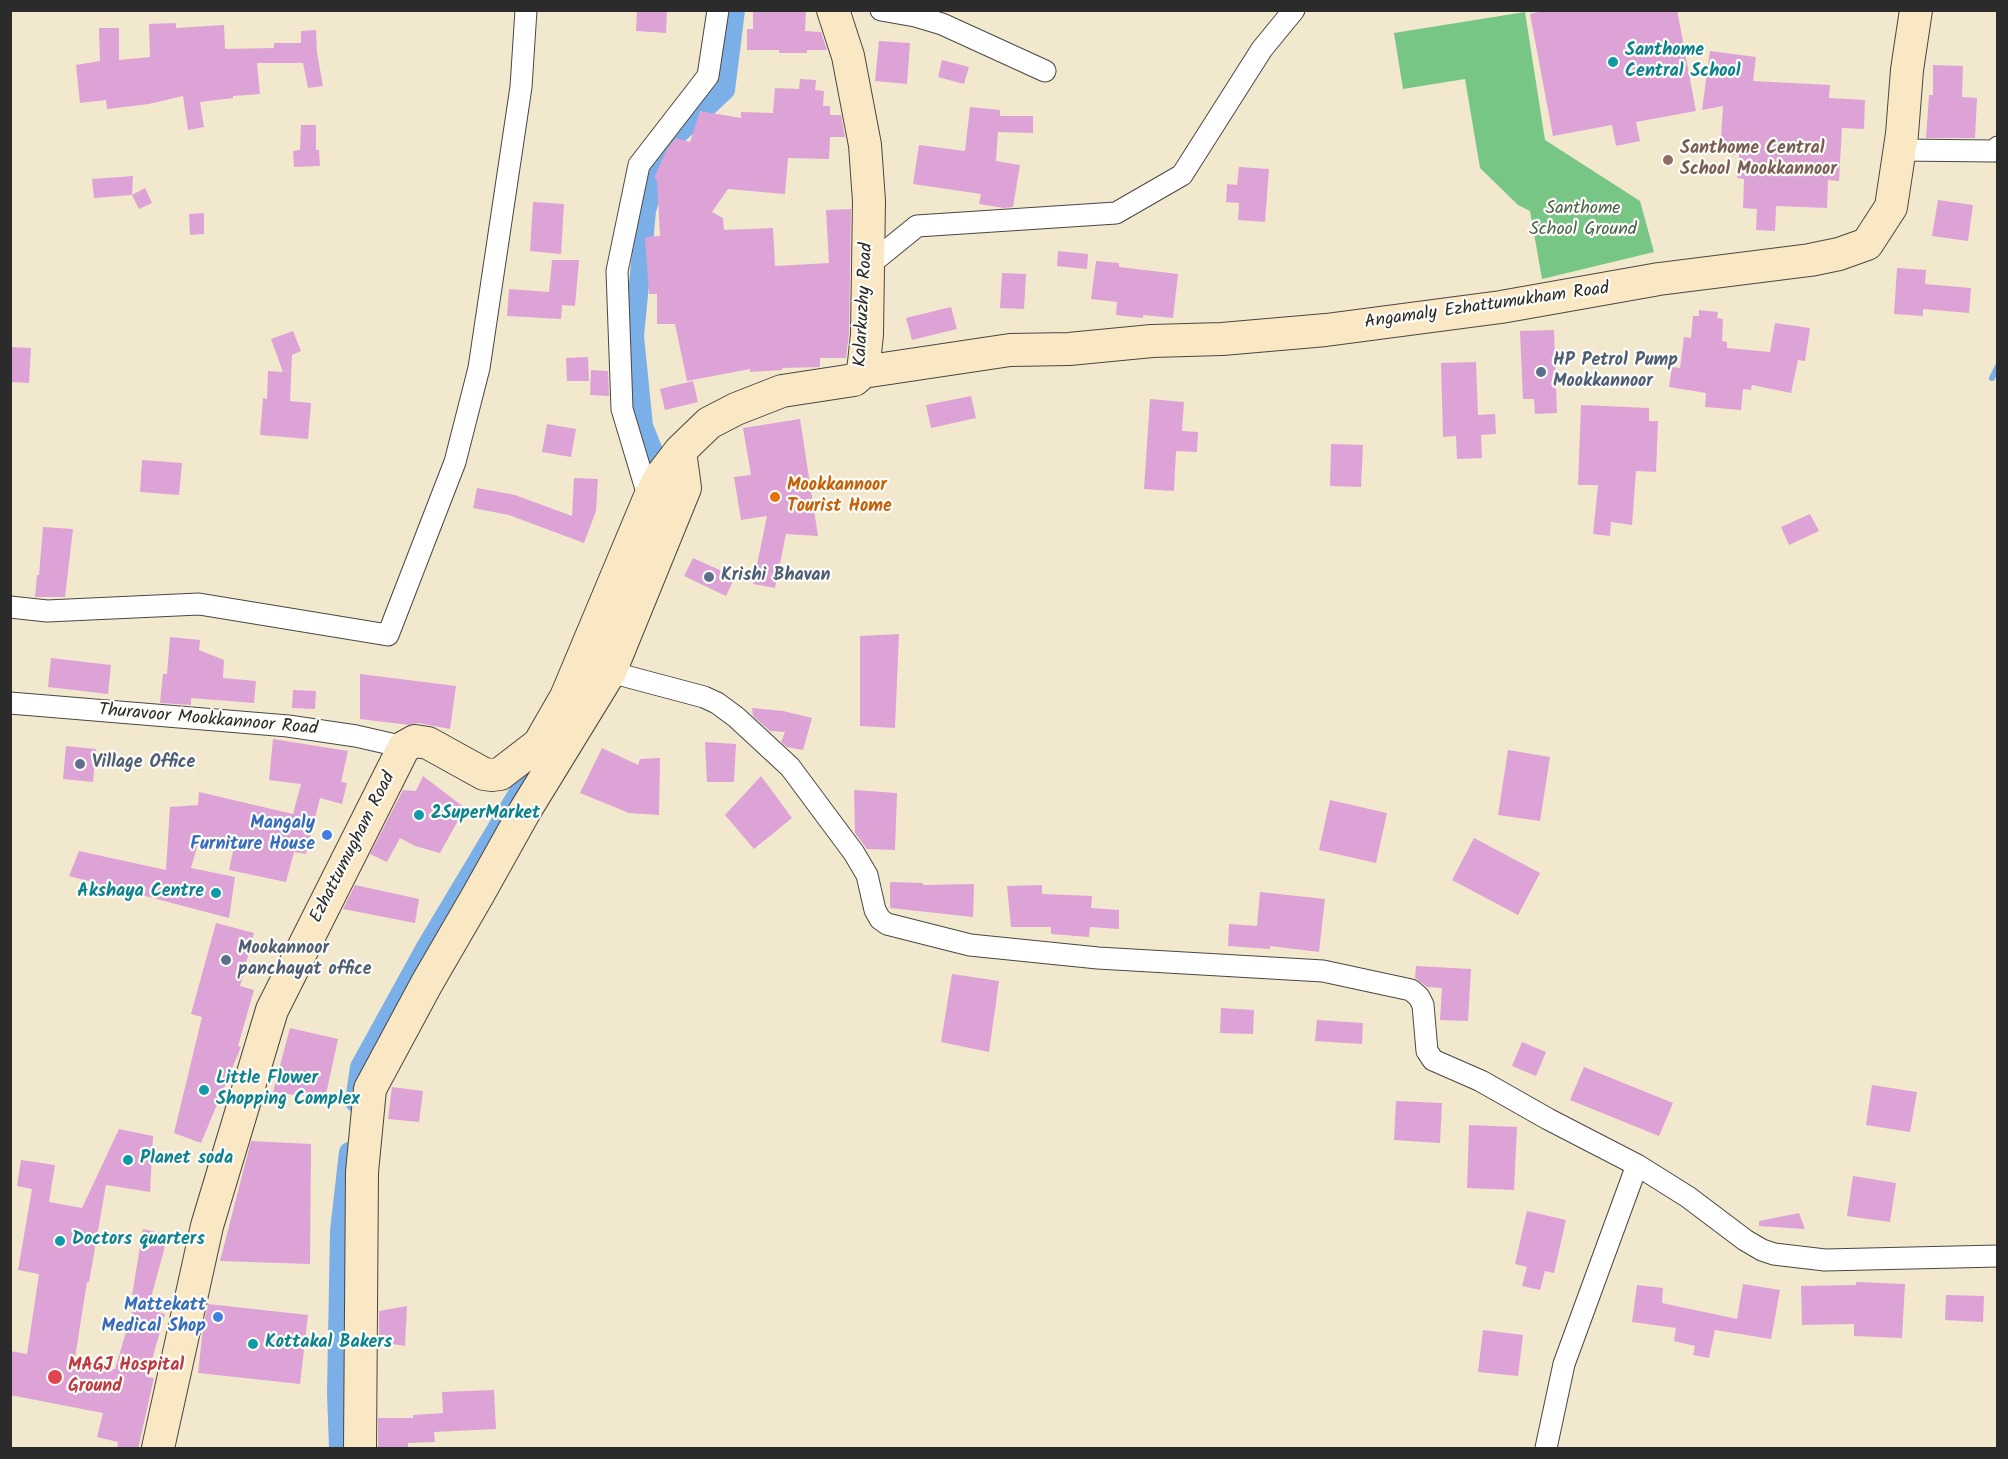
<!DOCTYPE html>
<style>
body{margin:0}
#map{position:relative;width:2008px;height:1459px;overflow:hidden;background:#f2e8ce;font-family:Kalam,sans-serif}
canvas{display:block}
.frame{position:absolute;inset:0;border:12px solid #2b2b2b;pointer-events:none}
</style>
<div id="map">
<canvas width="2008" height="1459"></canvas>
<div class="frame"></div>
</div>
<script>
const context = document.querySelector('canvas').getContext('2d');
context.lineJoin = 'round';
function paint(path, color) { context.fillStyle = color; context.fill(path, 'evenodd'); }
const poly = rows => new Path2D(rows.map(r => 'M' + r).join(''));
function stroke(path, color, width, dash) { context.strokeStyle = color; context.lineWidth = width; context.lineCap = dash ? 'butt' : 'round'; context.setLineDash(dash || []); context.stroke(path); }
function write(font, color, halo, rows, align = 'center') {
  context.font = font + ' Kalam,sans-serif'; context.lineWidth = 4.5; context.setLineDash([]); context.textBaseline = 'middle'; context.strokeStyle = halo; context.fillStyle = color; for (const [text, x, y, turn = 0] of rows) {
    context.save(); context.translate(x, y); context.rotate((+turn || 0) * Math.PI / 180); context.textAlign = isNaN(turn) ? turn : align; if (halo) context.strokeText(text, 0, 0); context.fillText(text, 0, 0); context.restore();
  }
}
paint(poly([
 [1525,12,1545,140,1640,201,1654,252,1542,279,1530,211,1518,205,1480,168,1465,79,1403,89,1394,33]
]), '#78c686');
stroke(poly([
 [1992,378,1998,366]
]), '#7bafe8', 6);
stroke(poly([
 [662,474,643,426,634,336,646,211,662,149,725,90,735,10],
 [355,1102,360,1067,425,949,546,747],
 [339,1448,337,1393,340,1231,349,1152]
]), '#7bafe8', 20);
paint(poly([
 [637,10,667,10,666,33,636,31],
 [753,10,806,10,805,31,821,32,827,50,807,50,807,53,779,53,779,50,747,50,747,29,753,29],
 [1547,10,1677,10,1696,111,1636,122,1640,141,1616,146,1612,125,1553,136,1530,14],
 [176,23,176,28,224,25,225,49,274,48,274,43,301,43,301,31,316,30,317,53,323,86,308,88,303,63,257,63,260,94,233,96,233,98,200,102,204,127,188,130,183,96,149,104,107,109,106,100,80,103,76,65,100,61,99,28,119,28,119,60,150,57,149,24],
 [879,41,910,43,907,84,875,81],
 [1710,51,1756,57,1753,81,1830,85,1829,98,1865,100,1864,129,1842,128,1839,181,1828,180,1827,208,1776,206,1775,231,1756,230,1757,209,1743,208,1744,179,1737,178,1739,155,1720,154,1723,106,1702,110],
 [942,60,969,67,964,84,938,77],
 [1933,65,1963,66,1962,97,1977,98,1975,138,1926,138,1929,95,1933,95],
 [800,79,816,80,815,90,824,91,823,106,830,106,830,115,841,115,845,137,830,137,829,159,788,158,785,194,728,189,712,212,723,218,724,230,773,228,775,266,829,263,826,210,851,209,849,333,846,358,820,358,820,367,782,368,782,370,750,372,750,369,687,381,675,324,657,324,657,294,649,294,645,237,660,236,657,180,654,178,667,149,676,138,690,142,700,111,741,118,741,112,773,113,775,88,799,89],
 [970,107,1000,110,1000,116,1033,116,1033,133,998,132,996,161,1020,165,1013,207,1004,208,979,204,981,194,913,184,919,145,965,151],
 [301,125,316,125,316,150,319,150,320,166,294,167,293,151,300,150],
 [1239,167,1269,169,1265,222,1238,220,1239,203,1226,202,1227,184,1237,185],
 [133,176,132,195,94,198,92,179],
 [145,188,152,203,139,209,132,195],
 [1938,200,1973,205,1968,241,1932,236],
 [533,202,564,204,561,254,530,251],
 [204,213,204,234,190,235,189,214],
 [1058,251,1088,254,1087,269,1057,266],
 [552,260,579,260,575,306,562,305,561,319,507,316,509,289,549,292],
 [1096,261,1119,263,1119,267,1178,274,1173,318,1143,315,1143,318,1116,315,1117,302,1091,299],
 [1897,268,1926,270,1925,284,1971,288,1969,313,1923,309,1923,316,1894,314],
 [1002,273,1026,274,1024,309,1000,308],
 [951,307,957,329,912,340,906,318],
 [1699,310,1718,312,1717,318,1723,319,1722,341,1727,342,1727,348,1770,352,1775,323,1810,328,1805,361,1798,360,1791,393,1752,385,1751,390,1743,389,1741,410,1705,407,1706,393,1669,387,1672,367,1680,368,1684,337,1691,338,1693,316,1699,316],
 [1554,330,1557,413,1535,414,1534,399,1523,399,1520,331],
 [293,331,301,351,292,355,290,401,311,403,308,439,260,435,263,398,267,399,268,371,283,372,271,339],
 [10,347,31,348,29,383,10,382],
 [588,357,589,381,567,381,566,358],
 [1476,362,1478,415,1495,414,1496,434,1481,435,1482,458,1457,459,1456,436,1443,437,1441,363],
 [591,370,608,371,609,396,590,395],
 [693,381,698,402,665,410,660,389],
 [971,396,976,418,931,428,926,405],
 [1150,399,1184,402,1182,431,1198,432,1197,452,1176,451,1174,491,1144,489],
 [1581,405,1649,408,1649,421,1658,421,1656,472,1636,471,1632,525,1611,522,1610,536,1593,534,1598,485,1578,485],
 [800,419,818,536,786,534,775,588,753,584,767,516,741,520,734,477,751,475,743,428],
 [547,424,576,429,571,457,542,452],
 [1331,444,1363,445,1361,487,1330,486],
 [142,460,182,463,179,495,140,492],
 [574,478,598,479,596,511,584,543,509,515,473,508,477,488,515,495,572,516],
 [1810,514,1819,531,1789,545,1781,527],
 [43,527,73,529,65,597,35,597,37,575,39,575],
 [693,558,735,577,726,596,684,576],
 [899,634,895,728,860,726,860,636],
 [170,637,200,640,199,650,224,660,223,678,256,681,254,703,191,698,191,705,160,703,163,674,167,674],
 [51,658,111,665,108,694,48,687],
 [360,674,456,686,450,729,418,723,409,725,360,719],
 [293,690,316,691,315,709,292,708],
 [752,708,783,711,812,718,803,750,787,747,781,742,785,732,770,731,753,716],
 [273,739,348,751,341,782,347,783,342,804,320,798,306,854,294,852,286,882,229,870,235,842,200,837,191,868,235,877,229,918,69,876,79,851,166,870,170,807,198,805,199,792,293,814,301,784,269,780],
 [705,742,736,744,734,782,707,782],
 [66,746,96,749,93,782,63,779],
 [602,748,638,765,640,759,660,758,659,815,629,813,580,793],
 [1508,750,1550,757,1540,821,1498,815],
 [423,776,465,808,440,853,415,846,400,838,387,862,370,854,403,790,416,791],
 [761,776,792,818,754,849,725,815],
 [854,790,897,793,895,850,867,849,855,833],
 [1330,800,1387,813,1376,863,1319,850],
 [1474,838,1540,873,1518,915,1452,880],
 [890,882,923,883,923,885,974,884,973,917,890,908],
 [355,885,419,899,415,923,343,909],
 [1042,885,1042,894,1092,896,1091,908,1119,910,1119,929,1090,927,1089,937,1051,934,1051,927,1011,927,1007,886],
 [1260,892,1325,899,1319,952,1270,946,1270,949,1228,946,1229,924,1257,926],
 [216,923,254,933,240,986,254,990,238,1046,241,1047,201,1143,174,1133,202,1017,191,1014],
 [1416,966,1471,969,1468,1021,1440,1020,1442,988,1427,987,1415,978],
 [952,974,999,981,989,1052,941,1042],
 [1221,1008,1254,1010,1253,1034,1220,1033],
 [1317,1020,1363,1023,1362,1044,1315,1041],
 [290,1028,338,1039,325,1099,273,1092],
 [1522,1042,1546,1052,1536,1076,1512,1066],
 [1584,1067,1673,1103,1659,1136,1570,1100],
 [1872,1085,1917,1092,1910,1132,1866,1125],
 [392,1087,423,1091,419,1122,388,1119],
 [1396,1101,1442,1103,1440,1143,1394,1140],
 [1469,1125,1517,1127,1514,1190,1467,1188],
 [119,1129,153,1136,150,1192,106,1185,89,1282,87,1282,74,1364,112,1371,113,1369,115,1369,137,1295,132,1295,143,1229,168,1235,148,1309,165,1314,147,1377,154,1378,138,1449,117,1449,118,1442,97,1437,103,1413,10,1395,10,1351,27,1354,39,1274,18,1270,32,1189,17,1186,21,1160,55,1165,49,1202,82,1208],
 [251,1141,311,1144,310,1264,220,1261],
 [1853,1176,1896,1183,1890,1222,1847,1216],
 [1527,1211,1566,1220,1554,1273,1545,1271,1540,1290,1522,1286,1527,1267,1515,1264],
 [1799,1213,1805,1229,1759,1226,1759,1221],
 [1856,1282,1905,1284,1902,1338,1854,1336,1854,1324,1802,1325,1801,1286,1856,1285],
 [1743,1284,1780,1290,1771,1339,1715,1330,1709,1358,1693,1355,1695,1346,1674,1341,1676,1328,1632,1322,1637,1285,1663,1288,1662,1303,1737,1319],
 [1946,1295,1984,1296,1983,1322,1945,1320],
 [208,1304,308,1315,300,1384,198,1373,203,1328],
 [407,1306,405,1346,379,1342,379,1311],
 [1483,1330,1523,1335,1518,1376,1478,1372],
 [494,1390,496,1429,434,1432,435,1442,408,1443,408,1449,378,1449,378,1418,413,1418,413,1415,443,1413,442,1392]
]), '#dda3d7');
const street = poly([
 [881,10,915,16,942,24,1045,71],
 [1899,150,1994,151,1998,147],
 [869,265,917,226,1116,213,1182,175,1262,49,1294,10],
 [649,499,622,409,617,271,639,165,708,76,718,10],
 [10,607,47,611,199,604,388,635,455,462,479,368,521,87,526,10],
 [610,672,704,697,717,703,736,717,790,767,854,853,867,875,875,910,880,919,887,924,970,945,1098,958,1323,971,1411,990,1419,997,1423,1005,1427,1051,1433,1060,1481,1081,1548,1119,1637,1165,1688,1197,1745,1240,1762,1250,1774,1254,1825,1260,1998,1256],
 [10,703,288,726,356,736,404,747],
 [1546,1448,1564,1364,1637,1165]
]);
const secondary = poly([
 [863,372,1010,350,1069,349,1152,341,1222,339,1326,330,1501,307,1659,279,1810,260,1839,254,1867,244,1891,207,1902,134,1907,70,1916,10],
 [158,1448,207,1226,272,1010,404,747,415,741,428,743,484,774,492,775,500,774,539,744,566,697,649,499,661,476,680,451,709,423,736,409,782,391,854,380,863,372,867,334,869,201,865,145,848,56,833,10],
 [360,1448,362,1172,370,1089,427,983,478,895,526,809,610,672,685,488,680,451]
]);
stroke(street, '#494743', 23);
stroke(secondary, '#494743', 34);
stroke(street, '#fff', 21);
stroke(secondary, '#fae7c3', 32);
for (const [x, y, r, color] of [
 [1613,62,6,"#0f9aa8"],
 [1668,160,6,"#8d6e63"],
 [1541,372,6,"#5c6f8a"],
 [775,497,6,"#e8710a"],
 [709,577,6,"#5c6f8a"],
 [80,764,6,"#5c6f8a"],
 [419,815,6,"#0f9aa8"],
 [327,835,6,"#3f7fe0"],
 [216,893,6,"#0f9aa8"],
 [226,960,6,"#5c6f8a"],
 [204,1090,6,"#0f9aa8"],
 [128,1160,6,"#0f9aa8"],
 [60,1241,6,"#0f9aa8"],
 [218,1317,6,"#3f7fe0"],
 [253,1344,6,"#0f9aa8"],
 [55,1377,8,"#e0444e"]
]) { const dot = new Path2D(); dot.arc(x, y, r, 0, 2 * Math.PI); context.fillStyle = color; context.fill(dot); stroke(dot, '#fdfcf7', 2); }
write('bold 18px', '#0d838f', '#fdfcf7', [
 ["Santhome",1625,52],
 ["Central School",1625,73],
 ["2SuperMarket",431,815],
 ["Akshaya Centre",204,893,"right"],
 ["Little Flower",216,1080],
 ["Shopping Complex",216,1101],
 ["Planet soda",140,1160],
 ["Doctors quarters",72,1241],
 ["Kottakal Bakers",265,1344]
], 'left');
write('bold 18px', '#785e54', '#fdfcf7', [
 ["Santhome Central",1680,150],
 ["School Mookkannoor",1680,171]
], 'left');
write('18px', '#46614b', '#fdfcf7', [
 ["Santhome",1583,210],
 ["School Ground",1583,231]
]);
write('18px', '#2b2b2b', '#fdfcf7', [
 ["Kalarkuzhy Road",865,305,-87],
 ["Angamaly Ezhattumukham Road",1487,307,-8],
 ["Thuravoor Mookkannoor Road",208,721,5],
 ["Ezhattumugham Road",354,848,-63]
]);
write('bold 18px', '#4e5e75', '#fdfcf7', [
 ["HP Petrol Pump",1553,362],
 ["Mookkannoor",1553,383],
 ["Krishi Bhavan",721,577],
 ["Village Office",92,764],
 ["Mookannoor",238,950],
 ["panchayat office",238,971]
], 'left');
write('bold 18px', '#c56008', '#fdfcf7', [
 ["Mookkannoor",787,487],
 ["Tourist Home",787,508]
], 'left');
write('bold 18px', '#366cbe', '#fdfcf7', [
 ["Mangaly",315,825],
 ["Furniture House",315,846],
 ["Mattekatt",206,1307],
 ["Medical Shop",206,1328]
], 'right');
write('bold 18px', '#be3a42', '#fdfcf7', [
 ["MAGJ Hospital",68,1367],
 ["Ground",68,1388]
], 'left');
</script>
